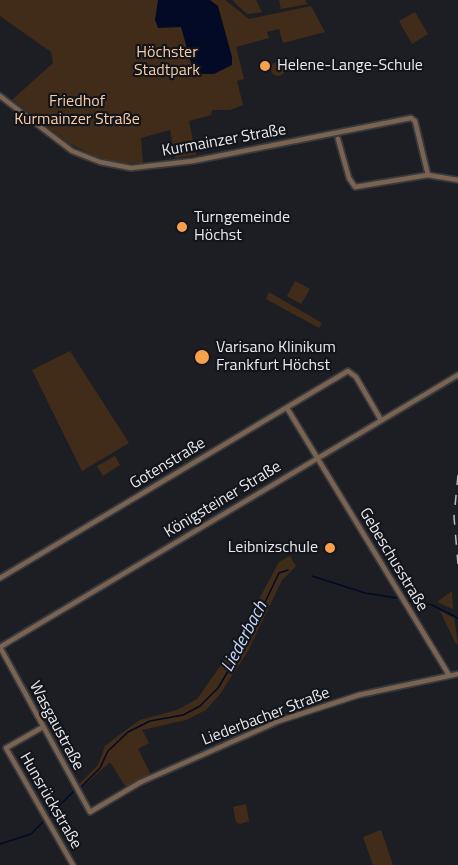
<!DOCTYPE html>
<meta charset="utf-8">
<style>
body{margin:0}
canvas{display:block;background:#1c1e23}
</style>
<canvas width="458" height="865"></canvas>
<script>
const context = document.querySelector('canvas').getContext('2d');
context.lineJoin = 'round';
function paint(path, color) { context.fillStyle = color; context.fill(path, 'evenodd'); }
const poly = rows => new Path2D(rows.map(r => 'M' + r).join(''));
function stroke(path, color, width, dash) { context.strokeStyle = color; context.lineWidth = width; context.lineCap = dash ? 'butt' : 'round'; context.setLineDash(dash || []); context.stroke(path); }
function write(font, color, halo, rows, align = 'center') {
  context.font = font + ' "Titillium Web",sans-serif'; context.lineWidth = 4.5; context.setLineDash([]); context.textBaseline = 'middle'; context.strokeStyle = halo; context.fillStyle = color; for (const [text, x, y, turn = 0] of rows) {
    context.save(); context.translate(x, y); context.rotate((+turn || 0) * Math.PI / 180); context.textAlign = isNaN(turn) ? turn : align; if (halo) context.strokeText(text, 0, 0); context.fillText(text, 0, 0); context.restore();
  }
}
paint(poly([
 [0,0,225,0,249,19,311,6,325,32,283,43,279,29,267,32,269,38,236,47,244,79,237,81,243,105,230,110,212,110,211,115,189,121,196,155,175,158,170,130,141,138,143,163,120,164,97,157,70,144,12,100,53,63,51,52,0,16],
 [232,0,256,0,262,12,247,14],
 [279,0,305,0,308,4,281,9],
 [415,12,428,34,412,44,399,21],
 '271 69a7 7 0 1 1 14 0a7 7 0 1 1-14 0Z',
 [295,281,310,289,301,304,287,296],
 [269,292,322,323,319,328,266,299],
 [70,351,129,443,82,471,32,370],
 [115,456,120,465,103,476,97,466],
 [290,556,296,566,282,580,248,651,220,694,206,710,186,720,142,730,149,743,138,749,151,775,127,789,110,762,80,789,77,786,98,765,105,746,123,732,140,720,177,710,197,699,233,648,279,562],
 [452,591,453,609,437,602],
 [440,611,454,618,458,643,456,644],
 [246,804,249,821,240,824,236,822,233,807],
 [381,830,393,865,373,865,363,837]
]), '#412c1a');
paint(poly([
 [158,0,210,0,218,6,232,57,232,65,214,74,197,74,193,70,181,27,158,28,155,20]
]), '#030a25');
stroke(poly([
 [312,576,365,593,397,598],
 [408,601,432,605,458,618],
 [80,788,100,768,108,751,128,732,150,721,183,715,200,706,218,688,249,636,279,573,288,570],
 [0,844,31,834,75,790]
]), '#030a25', 1.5);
const secondary = poly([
 [0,96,72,151,100,162,131,168,193,161,411,118,415,121,428,175],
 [338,139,349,178,355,187,428,175,458,180],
 [287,408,449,675],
 [0,578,348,371,356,377,381,420],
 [0,647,90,812,141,782,279,721,359,695,458,674],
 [0,647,458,375],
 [43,727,6,748,73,865]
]);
stroke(secondary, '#383a3e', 8);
stroke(secondary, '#7a6451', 4.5);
stroke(poly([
 [458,475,454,517,458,564]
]), '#b9bbc0', 1.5, [10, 10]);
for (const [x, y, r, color] of [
 [265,66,6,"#f9a04d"],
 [182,227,6,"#f9a04d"],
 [202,357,8,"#f9a04d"],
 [330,548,6,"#f9a04d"]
]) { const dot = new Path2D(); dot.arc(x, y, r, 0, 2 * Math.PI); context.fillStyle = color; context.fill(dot); stroke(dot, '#13151a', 2); }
write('16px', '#f9cba7', '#13151a', [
 ["Höchster",167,53],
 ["Stadtpark",167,71],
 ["Friedhof",77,102],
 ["Kurmainzer Straße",77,120]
]);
write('16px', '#e7e9ed', '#13151a', [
 ["Helene-Lange-Schule",277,66],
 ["Turngemeinde",194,218],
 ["Höchst",194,236],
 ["Varisano Klinikum",216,348],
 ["Frankfurt Höchst",216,366],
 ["Leibnizschule",318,548,"right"]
], 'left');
write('16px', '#e7e9ed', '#13151a', [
 ["Kurmainzer Straße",224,141,-10],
 ["Gotenstraße",168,464,-31],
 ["Königsteiner Straße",223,500,-31],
 ["Gebeschusstraße",393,560,59],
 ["Liederbacher Straße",266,717,-21],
 ["Wasgaustraße",56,726,62],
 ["Hunsrückstraße",50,801,60]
]);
write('italic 18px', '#c6d7fb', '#13151a', [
 ["Liederbach",245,637,-62]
]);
</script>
